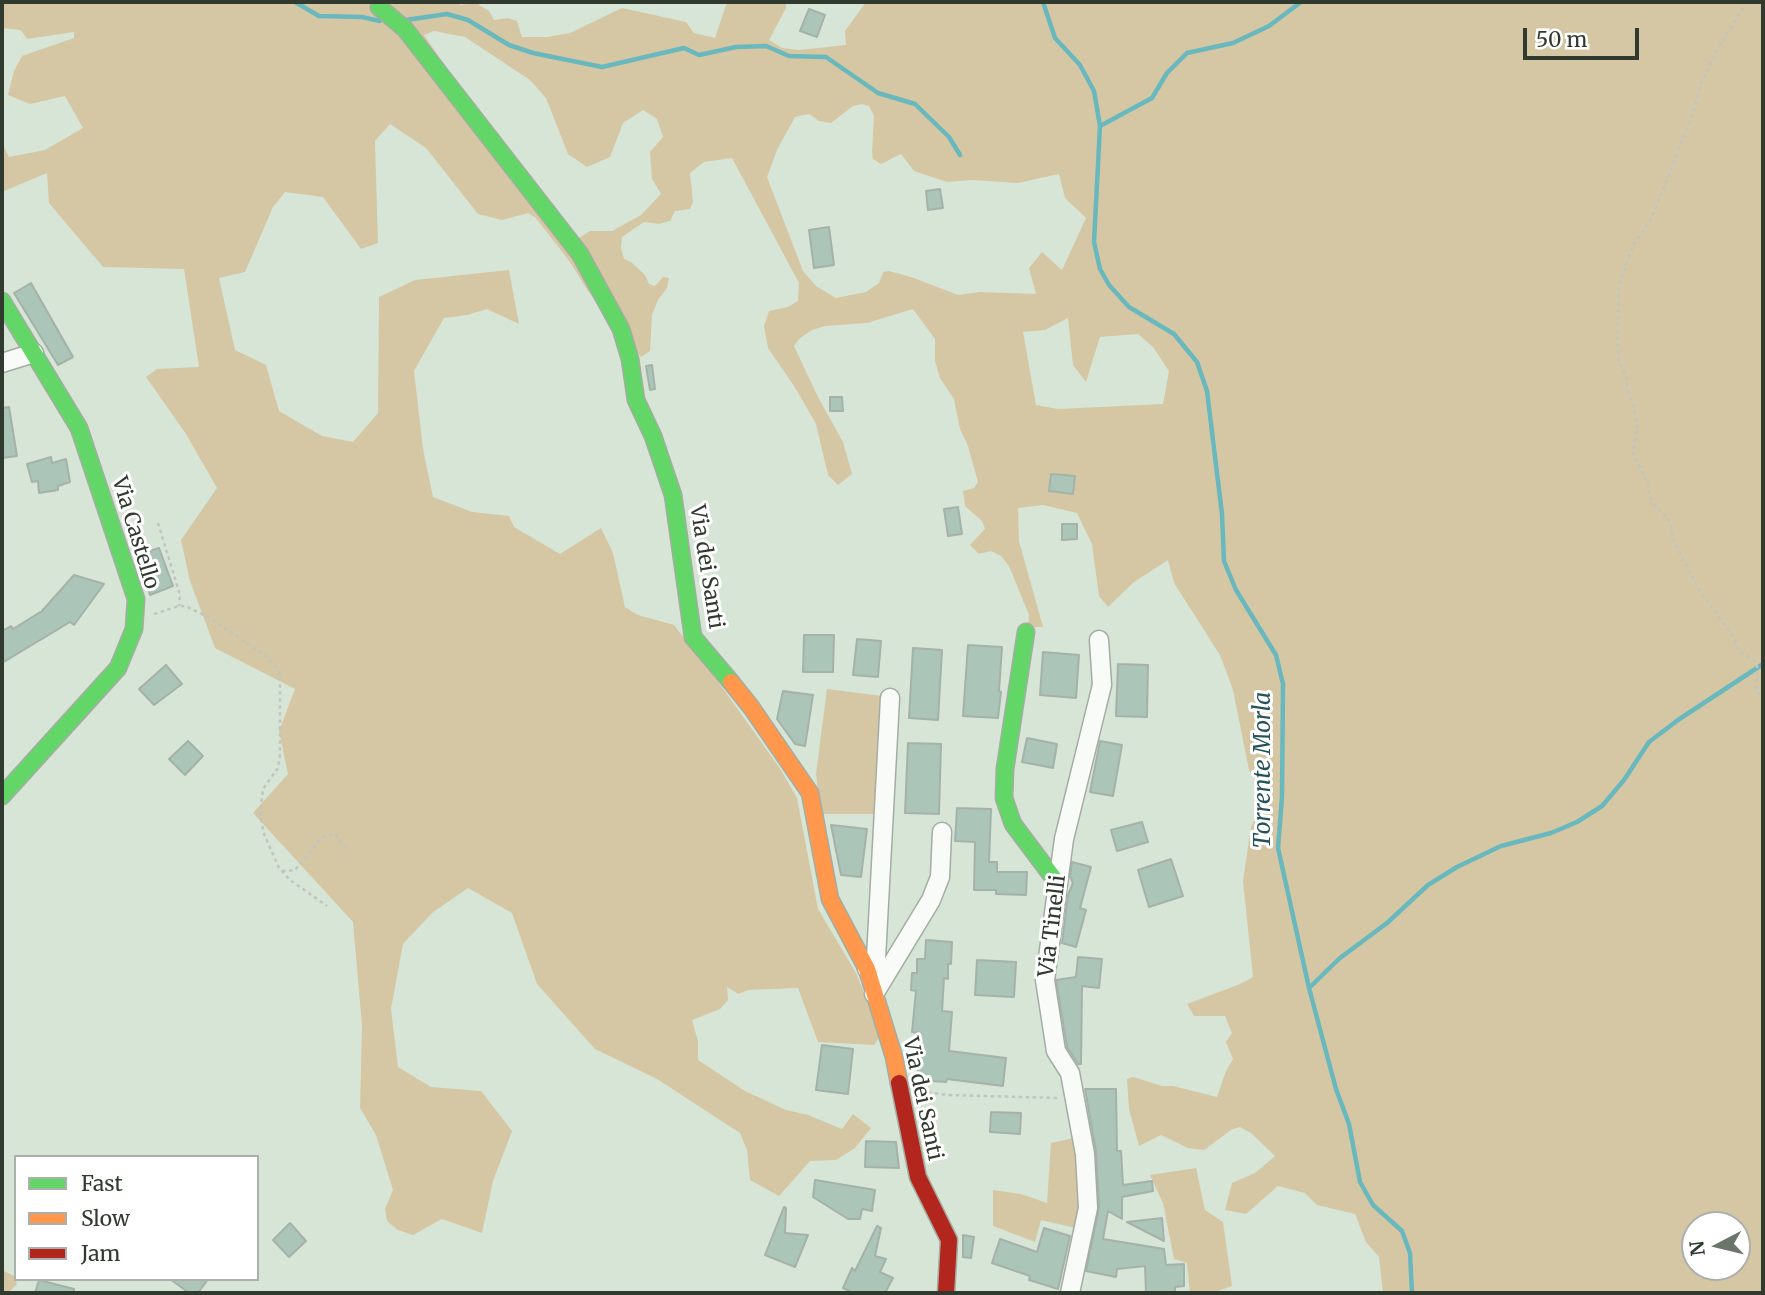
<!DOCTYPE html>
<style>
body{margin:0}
#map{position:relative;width:1765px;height:1295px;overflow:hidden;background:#d7e5d6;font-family:Merriweather,serif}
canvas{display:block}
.frame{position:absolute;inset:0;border:4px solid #303a2f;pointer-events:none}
.legend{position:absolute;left:14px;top:1155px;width:245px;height:126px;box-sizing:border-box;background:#fff;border:2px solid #acb0ac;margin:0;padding:9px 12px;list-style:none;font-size:21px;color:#303a2f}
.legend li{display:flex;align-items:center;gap:14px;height:35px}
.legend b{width:35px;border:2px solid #acb0ac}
.north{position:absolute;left:1681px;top:1211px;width:70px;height:70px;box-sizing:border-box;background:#fff;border:2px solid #acb0ac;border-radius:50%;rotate:263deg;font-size:19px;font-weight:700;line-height:28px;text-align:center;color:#303a2f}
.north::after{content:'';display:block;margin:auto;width:24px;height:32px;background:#6a7669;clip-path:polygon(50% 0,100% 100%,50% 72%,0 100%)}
.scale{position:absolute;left:1523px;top:28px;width:116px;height:32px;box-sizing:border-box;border:4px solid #303a2f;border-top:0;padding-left:9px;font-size:21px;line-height:24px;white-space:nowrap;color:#303a2f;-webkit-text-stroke:5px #fff;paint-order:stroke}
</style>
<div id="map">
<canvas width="1765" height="1295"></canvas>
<div class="frame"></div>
<ul class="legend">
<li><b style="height:9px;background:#63d668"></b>Fast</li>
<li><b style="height:9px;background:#ff974d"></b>Slow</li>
<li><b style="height:9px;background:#b3261e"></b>Jam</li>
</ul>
<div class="north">N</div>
<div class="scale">50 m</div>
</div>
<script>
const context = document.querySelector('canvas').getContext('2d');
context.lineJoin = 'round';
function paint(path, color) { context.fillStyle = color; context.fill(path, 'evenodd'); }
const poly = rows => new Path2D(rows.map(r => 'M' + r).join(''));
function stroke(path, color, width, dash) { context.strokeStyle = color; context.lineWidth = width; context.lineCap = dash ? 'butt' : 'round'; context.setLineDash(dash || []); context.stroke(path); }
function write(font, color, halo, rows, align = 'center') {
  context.font = font + ' Merriweather,serif'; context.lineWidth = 6; context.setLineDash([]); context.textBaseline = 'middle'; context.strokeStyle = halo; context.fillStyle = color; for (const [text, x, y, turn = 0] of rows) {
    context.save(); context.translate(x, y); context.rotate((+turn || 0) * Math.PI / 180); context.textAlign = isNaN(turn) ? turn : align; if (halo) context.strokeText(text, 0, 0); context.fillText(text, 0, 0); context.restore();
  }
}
paint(poly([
 [2,2,454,2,461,5,478,2,479,5,489,11,494,20,508,18,517,21,522,37,547,37,570,33,622,8,686,22,694,33,715,38,727,2,786,2,786,8,769,40,782,48,799,50,846,45,845,31,866,2,1763,2,1763,1293,1383,1293,1379,1257,1366,1242,1355,1214,1317,1205,1305,1193,1278,1186,1246,1214,1225,1210,1232,1183,1255,1173,1275,1156,1251,1133,1240,1127,1231,1130,1204,1150,1188,1148,1161,1135,1139,1146,1129,1109,1127,1079,1133,1077,1162,1086,1173,1086,1217,1097,1226,1071,1233,1059,1226,1042,1232,1033,1225,1016,1194,1016,1187,1004,1240,984,1253,977,1243,881,1251,827,1266,797,1249,770,1233,690,1220,655,1174,583,1168,560,1134,582,1108,607,1099,596,1092,544,1077,513,1043,505,1018,508,1019,541,1043,627,1028,627,1029,615,1009,566,1001,556,991,551,979,554,970,545,985,529,982,521,965,506,963,491,974,488,978,482,968,446,960,429,954,399,940,378,935,361,935,339,913,309,867,323,825,326,812,330,799,339,794,346,818,397,843,442,852,474,838,485,828,475,816,424,796,389,768,348,764,326,769,311,788,307,798,301,799,283,732,158,704,162,690,173,693,202,690,209,675,211,670,221,659,224,644,222,622,237,621,248,624,259,631,262,645,275,649,284,655,286,663,277,669,278,667,288,658,300,652,315,650,351,641,357,588,291,570,262,536,218,528,213,502,220,478,214,426,148,390,124,375,141,378,243,361,249,323,197,285,192,273,207,245,272,219,278,235,350,266,365,279,411,322,436,353,442,378,413,379,297,415,280,509,270,519,324,487,309,467,315,444,318,414,371,423,449,433,497,472,512,509,516,514,527,560,554,601,528,613,553,625,607,638,615,674,625,714,676,779,767,797,798,818,909,856,973,881,1035,874,1045,818,1042,798,988,748,990,738,994,727,987,728,1000,720,1009,692,1020,698,1041,698,1060,745,1091,786,1110,808,1115,842,1129,853,1114,871,1128,855,1148,836,1160,810,1161,779,1196,750,1180,747,1150,740,1133,657,1079,595,1049,537,984,512,913,468,888,432,913,403,944,391,1009,398,1067,431,1087,481,1091,512,1131,493,1181,482,1233,442,1219,413,1235,398,1230,387,1221,385,1209,393,1190,376,1135,360,1108,362,1026,353,922,253,813,288,774,279,731,295,689,215,648,190,581,181,540,217,488,186,434,146,377,157,369,199,367,184,269,103,267,49,203,47,173,2,192,2,143,9,157,45,150,83,128,65,96,30,104,8,95,14,71,22,56,74,38,74,32,27,39,21,30,2,28],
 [434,31,465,37,530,80,546,98,568,154,587,167,610,157,623,123,643,110,657,119,663,137,650,152,652,179,661,194,641,215,612,231,590,231,568,245,424,35],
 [862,104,869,106,874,116,872,153,873,159,881,164,901,154,914,171,947,182,972,180,1018,183,1059,174,1065,198,1086,218,1062,270,1042,252,1029,268,1036,294,980,292,958,295,914,278,889,271,883,272,879,283,866,292,836,298,816,286,803,271,767,177,777,150,795,117,809,114,819,121,831,123,853,106],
 [1068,318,1073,365,1086,382,1100,337,1138,334,1153,347,1169,371,1163,404,1058,409,1036,405,1023,332,1045,330],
 [1695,1225,1737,1225,1737,1267,1695,1267],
 [827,689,882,696,875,814,821,814,816,774],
 [1078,1137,1083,1205,1076,1228,1041,1220,1035,1242,993,1226,993,1190,1021,1194,1047,1203,1051,1143],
 [1196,1168,1205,1210,1223,1222,1232,1286,1212,1293,1190,1293,1187,1263,1174,1259,1163,1203,1150,1175],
 [2,1270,14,1276,17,1284,8,1293,2,1293]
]), '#d5c7a4');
stroke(poly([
 [295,2,319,16,362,17,380,21],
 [1043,2,1055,38,1080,65,1094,91,1100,126,1094,242,1100,269,1109,285,1129,307,1174,334,1197,362,1207,391,1222,514,1224,561,1236,590,1276,655,1283,684,1282,797,1278,848,1309,988,1336,1089,1349,1124,1360,1182,1373,1205,1402,1231,1410,1253,1412,1293],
 [406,20,447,14,468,20,509,45,533,53,602,67,684,48,699,55,736,47,766,46,789,56,826,57,878,93,915,104,949,137,960,155],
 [1100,126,1152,98,1167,73,1187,53,1233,43,1269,26,1301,2],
 [1309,988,1340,958,1387,923,1428,885,1457,867,1501,846,1551,833,1577,822,1602,806,1624,780,1649,742,1678,720,1763,664]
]), '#68b8be', 4.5);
const building = poly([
 [809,9,825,15,817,37,800,31,809,9],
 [940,189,943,208,928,210,926,191,940,189],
 [829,227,834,265,814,268,809,230,829,227],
 [31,283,73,357,58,365,14,293,31,283],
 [652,365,655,389,650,390,646,366,652,365],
 [830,397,842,397,843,411,830,411,830,397],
 [9,407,17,456,2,458,2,408,9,407],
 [51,457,52,463,66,459,70,482,58,486,58,490,39,493,38,481,32,482,27,464,51,457],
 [1051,474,1075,476,1073,494,1049,491,1051,474],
 [958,507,962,534,948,536,944,509,958,507],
 [1062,524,1077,524,1077,539,1062,540,1062,524],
 [159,548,173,586,150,595,139,560,146,559,144,553,159,548],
 [74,575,104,584,74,625,70,622,2,663,2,631,11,626,13,629,42,611,74,575],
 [804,635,834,635,833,672,803,672,804,635],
 [857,639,881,641,878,677,853,675,857,639],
 [968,645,1002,647,999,691,1001,692,998,718,963,716,968,645],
 [913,648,942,650,938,720,909,718,913,648],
 [1043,652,1079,655,1076,698,1040,695,1043,652],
 [1118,664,1148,665,1147,717,1116,716,1118,664],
 [166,665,182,684,154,705,139,689,166,665],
 [783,691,813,695,805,746,795,744,777,719,783,691],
 [1027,738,1057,744,1053,768,1022,762,1027,738],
 [188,741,203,756,185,775,169,759,188,741],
 [1100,741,1122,745,1113,796,1090,792,1100,741],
 [908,743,941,744,939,814,905,813,908,743],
 [957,808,991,809,989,862,997,862,997,872,1027,872,1026,895,996,894,996,890,974,890,975,842,955,841,957,808],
 [1142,822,1148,842,1117,851,1111,830,1142,822],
 [831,825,867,829,861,877,841,875,831,825],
 [1171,859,1183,896,1149,907,1138,870,1171,859],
 [1072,862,1091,867,1080,908,1086,910,1076,947,1062,943,1068,895,1073,883,1070,876,1072,862],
 [926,940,952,942,951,964,948,964,948,979,944,978,942,1011,952,1012,949,1051,1006,1058,1003,1086,947,1079,946,1082,917,1080,921,1033,912,1032,916,991,911,990,912,973,917,973,917,959,925,959,926,940],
 [1078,957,1102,959,1099,988,1082,986,1081,1064,1078,1064,1067,1047,1056,980,1076,977,1078,957],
 [977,960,1016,962,1014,997,975,995,977,960],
 [822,1045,853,1049,848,1094,816,1090,822,1045],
 [1085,1089,1116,1089,1117,1151,1121,1151,1123,1185,1152,1181,1153,1191,1122,1197,1122,1219,1108,1211,1103,1239,1164,1249,1166,1265,1184,1264,1184,1286,1175,1287,1175,1293,1146,1293,1145,1266,1117,1269,1116,1277,1086,1271,1099,1207,1096,1152,1085,1089],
 [991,1112,1021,1113,1020,1134,990,1132,991,1112],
 [866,1141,896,1142,899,1168,865,1167,866,1141],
 [815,1180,875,1190,872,1211,862,1209,860,1219,848,1219,813,1197,815,1180],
 [784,1207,786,1208,785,1233,808,1235,795,1267,765,1255,784,1207],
 [1162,1218,1164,1241,1127,1222,1162,1218],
 [290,1223,306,1241,289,1257,273,1240,290,1223],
 [877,1226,881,1228,875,1256,886,1259,880,1272,893,1278,885,1293,853,1293,843,1288,852,1268,855,1271,877,1226],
 [1044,1228,1070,1236,1058,1289,1029,1280,1030,1276,992,1263,1000,1239,1037,1252,1044,1228],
 [963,1235,974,1237,971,1258,963,1257,963,1235],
 [170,1279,208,1279,198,1293,189,1293,170,1279],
 [39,1280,74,1289,74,1293,35,1293,39,1280]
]);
paint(building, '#acc5b9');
stroke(building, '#a4b2a9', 2);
const street = poly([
 [2,363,34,353],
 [867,969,876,958,890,698],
 [874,994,931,900,940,877,942,832],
 [1070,1293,1088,1208,1085,1154,1070,1073,1056,1051,1045,980,1064,839,1102,685,1099,640]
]);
const fast = poly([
 [380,2,379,7,405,29,580,254,621,329,630,359,636,400,653,436,673,495,693,637,731,682],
 [2,301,79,428,136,599,134,629,118,668,2,796],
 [1026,632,1005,769,1004,798,1013,824,1058,884]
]);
const slow = poly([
 [731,682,751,707,810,793,830,899,867,969,894,1057,899,1083]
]);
const jam = poly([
 [899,1083,918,1177,949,1240,946,1293]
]);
stroke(street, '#a3ada2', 21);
stroke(fast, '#a3ada2', 19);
stroke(slow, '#a3ada2', 19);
stroke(jam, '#a3ada2', 19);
stroke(poly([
 [1747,2,1718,48,1701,84,1694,110,1652,218,1634,243,1619,286,1617,333,1619,361,1627,379,1627,389,1633,404,1637,427,1633,453,1648,484,1649,494,1653,504,1669,520,1672,528,1673,539,1699,590,1734,637,1739,651,1753,659,1757,666,1756,691,1763,699],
 [158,523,180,595,179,606],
 [154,614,179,606,185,606,210,618,265,655,274,664,280,674,280,755,278,768,263,789,260,814,264,834,279,868,290,880,327,906],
 [282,871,295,870,321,838,334,833,350,852],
 [921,1091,947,1095,1058,1098]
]), '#c0c5c0', 2.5, [3.5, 3.5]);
stroke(street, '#f9fbf9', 18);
stroke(fast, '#63d668', 16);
stroke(slow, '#ff974d', 16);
stroke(jam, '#b3261e', 16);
write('21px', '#303a2f', '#fff', [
 ["Via Castello",135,533,73],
 ["Via dei Santi",706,567,81],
 ["Via Tinelli",1053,926,-83],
 ["Via dei Santi",922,1099,78]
]);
write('italic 23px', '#245259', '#fff', [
 ["Torrente Morla",1263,770,-90]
]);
</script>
